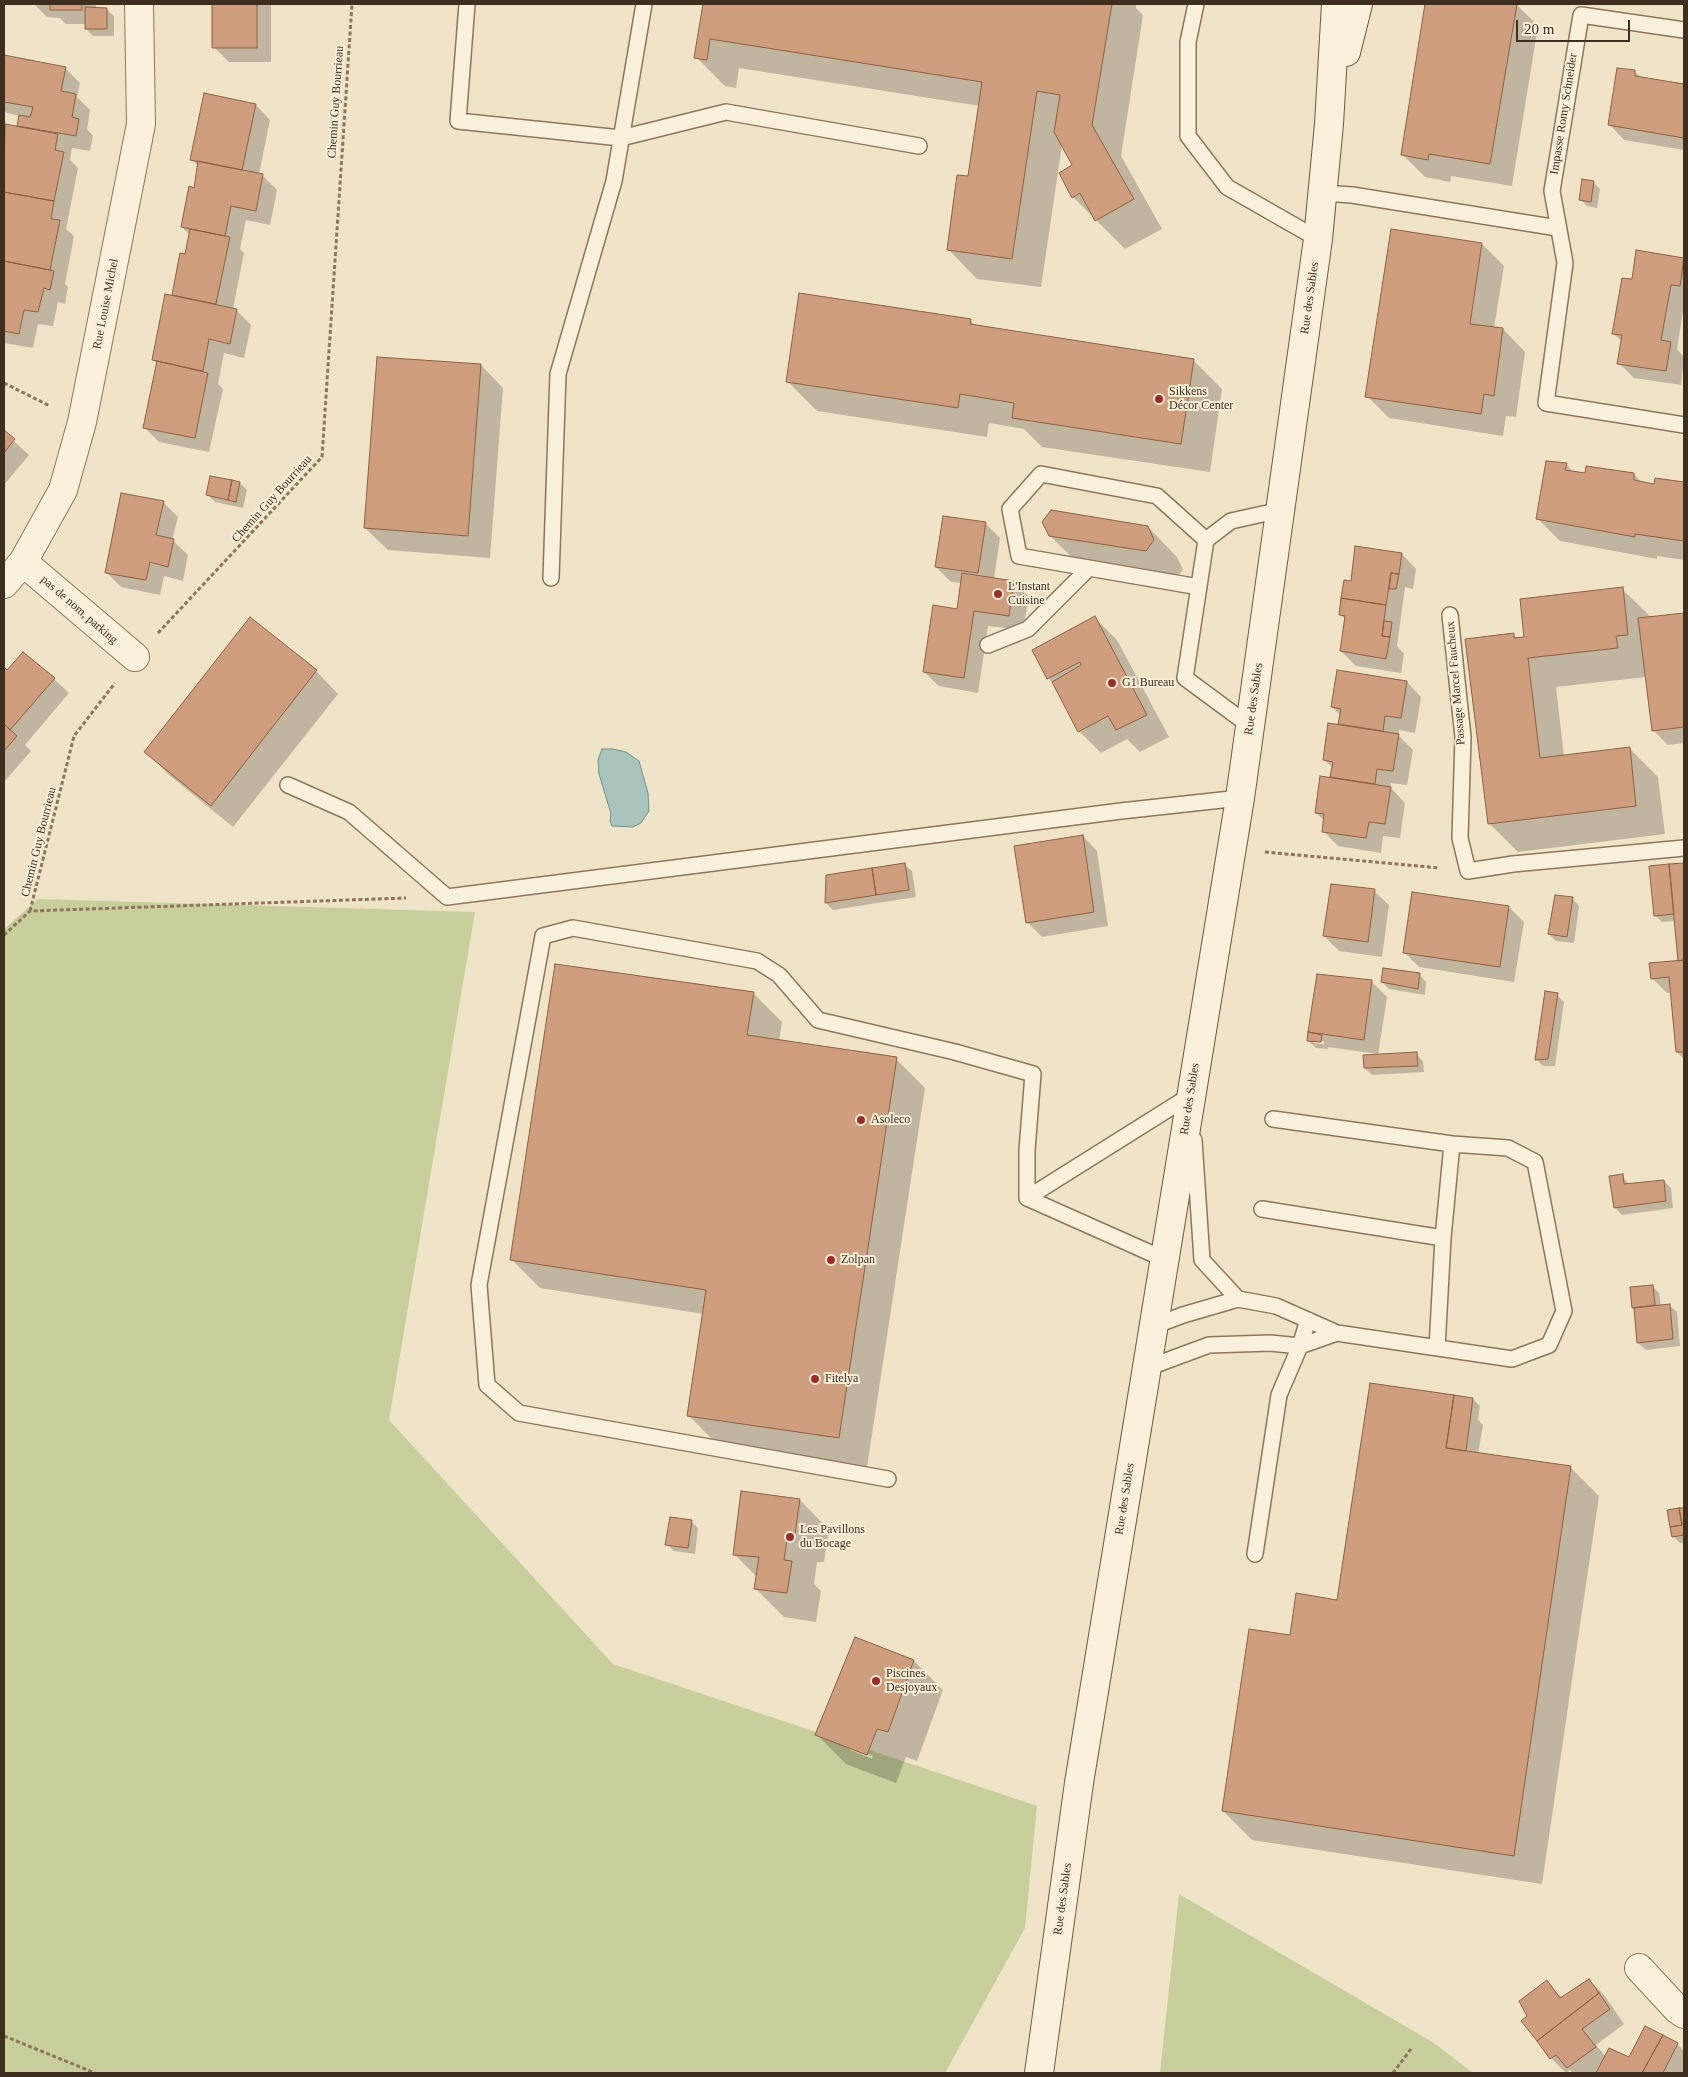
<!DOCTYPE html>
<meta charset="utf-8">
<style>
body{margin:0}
#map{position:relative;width:1688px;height:2077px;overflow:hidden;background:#f0e4c8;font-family:"Times New Roman",serif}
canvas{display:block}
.frame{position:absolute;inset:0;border:5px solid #3d2e20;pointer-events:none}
.scale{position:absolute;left:1516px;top:20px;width:114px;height:22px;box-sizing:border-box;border:2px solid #3d2e20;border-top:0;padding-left:6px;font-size:15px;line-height:18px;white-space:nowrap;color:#3d2e20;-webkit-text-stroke:4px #f7eed8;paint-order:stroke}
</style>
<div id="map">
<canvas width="1688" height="2077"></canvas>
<div class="frame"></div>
<div class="scale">20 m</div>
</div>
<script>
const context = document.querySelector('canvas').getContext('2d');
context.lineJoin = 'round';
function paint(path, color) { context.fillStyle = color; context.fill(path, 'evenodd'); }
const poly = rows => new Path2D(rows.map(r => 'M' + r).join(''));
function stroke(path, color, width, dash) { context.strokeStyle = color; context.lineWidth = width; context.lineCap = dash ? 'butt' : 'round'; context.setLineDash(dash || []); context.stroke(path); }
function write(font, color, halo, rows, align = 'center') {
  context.font = font + ' "Times New Roman",serif'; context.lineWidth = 4; context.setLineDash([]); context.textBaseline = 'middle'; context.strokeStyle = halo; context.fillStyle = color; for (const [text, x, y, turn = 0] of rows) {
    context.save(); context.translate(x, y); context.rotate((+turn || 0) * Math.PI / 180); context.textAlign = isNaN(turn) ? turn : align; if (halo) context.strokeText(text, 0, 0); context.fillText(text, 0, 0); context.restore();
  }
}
paint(poly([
 [38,899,475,912,389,1420,613,1664,1037,1806,1025,1928,945,2073,4,2073,4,929],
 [1179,1894,1434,2043,1473,2073,1160,2073]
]), '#c9cf9b');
const water = poly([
 [602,749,613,749,626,752,639,761,648,793,649,811,641,823,633,827,612,826,610,821,611,814,599,774,598,760,602,749]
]);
paint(water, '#a9c4bc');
stroke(water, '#6f938a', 1);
paint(poly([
 [34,4,96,4,96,9,106,9,114,16,114,36,93,36,86,29,86,24,66,24,60,18,47,17],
 [214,4,271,4,271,62,229,62,214,47],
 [704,4,1136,4,1136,8,1143,15,1121,156,1162,229,1125,249,1073,197,1060,173,1074,166,1062,145,1041,287,977,279,948,249,969,177,980,106,739,68,736,88,725,86,696,57],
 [1426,4,1516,4,1538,26,1512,186,1451,176,1450,182,1425,177,1403,155],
 [4,56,65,68,80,83,77,97,90,110,87,129,93,136,90,151,72,148,70,160,78,168,66,229,74,236,65,284,68,287,65,304,58,302,53,326,38,324,33,348,4,343,4,139,6,125,18,127,20,116,7,113,4,110],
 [1635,72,1642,78,1684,85,1684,150,1624,140,1610,125],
 [256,105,270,120,259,174,262,175,277,190,270,225,246,220,240,249,244,253,233,309,236,310,251,325,244,358,224,353,218,384,223,389,209,452,159,442,145,428,158,364,153,360,173,297,181,255,186,256,190,235,182,227,195,189,199,167,191,159],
 [1593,182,1600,189,1597,208,1587,206,1580,199],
 [1482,244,1504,266,1494,328,1503,329,1525,352,1516,417,1506,416,1503,436,1389,418,1367,396],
 [1638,251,1684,259,1684,305,1677,349,1684,357,1681,385,1634,378,1619,363,1622,342,1614,334,1633,281],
 [970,320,977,327,1193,360,1222,389,1210,472,1042,447,1024,429,989,423,987,437,817,411,788,382],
 [481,365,503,388,490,558,388,550,365,528],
 [4,432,29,455,4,485],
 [1566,464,1574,473,1634,474,1642,483,1655,485,1656,479,1684,484,1684,560,1657,556,1657,559,1560,541,1538,519],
 [211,477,240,483,247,490,243,508,215,502,208,495],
 [163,502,178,517,172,540,188,555,183,581,164,576,160,595,121,587,106,572],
 [985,523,1000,538,994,579,1014,583,1029,597,1023,630,988,626,978,693,939,686,924,672,958,610,962,583,951,582,936,567],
 [1148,527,1177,557,1183,570,1175,579,1080,565,1050,536],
 [1402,554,1416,569,1413,589,1405,587,1397,646,1404,654,1401,673,1356,666,1341,651,1346,620,1340,614,1352,583],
 [1622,589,1652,618,1684,614,1684,743,1668,745,1653,730,1646,677,1556,687,1564,756,1629,748,1658,777,1665,834,1518,852,1489,823,1513,634,1518,639,1526,638],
 [1095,618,1117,640,1169,737,1140,752,1127,739,1101,753,1079,731,1056,686,1048,678],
 [250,619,316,671,338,694,233,827,168,774,146,752],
 [4,669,7,671,54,679,69,693,25,745,31,751,4,782],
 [1407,682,1421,697,1415,733,1399,730,1399,736,1413,750,1407,785,1391,783,1391,788,1405,803,1400,838,1383,836,1381,853,1338,846,1323,831,1325,821,1316,813,1331,778,1333,768,1324,760,1340,726,1341,716,1332,707],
 [1083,836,1097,851,1108,926,1042,937,1027,922],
 [904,864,912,871,916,897,833,910,826,903,827,876],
 [1684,864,1684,1059,1677,1052,1672,993,1667,993,1652,978,1679,962,1675,921,1662,922,1655,915,1650,867],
 [1374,891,1389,905,1382,957,1339,951,1324,936],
 [1572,898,1579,906,1574,943,1556,941,1549,934],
 [1509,907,1524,922,1514,982,1419,967,1404,952],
 [1419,974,1426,982,1425,995,1389,989,1382,982],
 [1318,975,1372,982,1387,997,1378,1055,1416,1054,1423,1061,1424,1072,1372,1075,1365,1068,1378,1054,1328,1047,1328,1049,1316,1048,1308,1041],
 [1314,1041,1324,1041,1324,1044,1314,1043],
 [753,993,782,1022,779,1041,896,1059,925,1088,867,1467,717,1444,688,1415,703,1314,540,1288,511,1259],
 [1557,995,1564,1002,1555,1066,1543,1066,1536,1059],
 [1622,1176,1630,1185,1664,1181,1671,1188,1673,1208,1622,1215,1615,1207],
 [1652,1286,1659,1293,1661,1306,1669,1305,1677,1312,1680,1346,1646,1350,1638,1343,1631,1288],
 [1473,1399,1480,1406,1478,1420,1483,1425,1478,1454,1570,1467,1599,1496,1542,1884,1252,1840,1223,1811,1291,1636,1338,1601],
 [742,1492,800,1500,829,1530,824,1562,817,1562,814,1584,821,1591,816,1622,784,1617,755,1588,757,1577,734,1554],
 [1684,1509,1684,1543,1680,1543,1673,1536,1668,1511],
 [691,1521,698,1528,695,1554,674,1551,667,1544],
 [855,1639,914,1661,943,1690,917,1761,906,1757,896,1783,846,1764,817,1735],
 [850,1747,873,1756,872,1759,850,1750],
 [1589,1980,1604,1995,1624,2024,1596,2045,1606,2057,1630,2058,1677,2044,1684,2051,1684,2073,1597,2073,1599,2070,1595,2073,1573,2073,1570,2070,1566,2073,1551,2058,1523,2021,1529,2016,1547,1982,1562,1998]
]), '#0003');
const building = poly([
 [50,4,82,4,82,10,50,10,50,4],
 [212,4,257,4,257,48,212,48,212,4],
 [703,4,1112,4,1092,125,1134,199,1095,221,1080,193,1072,198,1059,173,1072,165,1054,132,1060,95,1037,91,1012,259,947,250,957,175,968,176,982,82,710,39,707,60,694,58,703,4],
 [1425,4,1517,4,1490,164,1429,154,1428,160,1401,155,1425,4],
 [85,7,107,8,107,29,85,29,85,7],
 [4,55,66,67,61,91,76,94,72,117,79,119,76,136,17,126,19,115,30,117,33,107,4,102,4,55],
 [1617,68,1635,70,1635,76,1684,84,1684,138,1608,125,1617,68],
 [204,93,256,104,242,170,190,160,204,93],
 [5,124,58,134,55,150,64,152,54,201,4,192,5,124],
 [198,161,263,174,256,211,231,206,225,236,181,227,189,186,194,188,198,161],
 [1582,179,1594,181,1591,202,1579,200,1582,179],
 [4,192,54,201,51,219,60,220,50,270,4,261,4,192],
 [190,229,230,237,216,304,172,295,180,253,185,254,190,229],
 [1391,229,1482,243,1470,324,1503,328,1494,396,1484,394,1481,414,1365,397,1391,229],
 [1636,250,1684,258,1680,286,1671,285,1661,340,1671,342,1666,371,1617,364,1622,335,1612,334,1622,278,1632,279,1636,250],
 [4,261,54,271,50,290,44,288,38,312,24,310,19,334,4,331,4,261],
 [799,293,971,319,970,324,1194,359,1181,444,1012,418,1014,403,960,394,958,408,786,382,799,293],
 [165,294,237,309,230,344,209,339,203,371,152,360,165,294],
 [377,357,481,364,468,536,364,528,377,357],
 [157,361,208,373,195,438,143,428,157,361],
 [4,430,15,439,4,453,4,430],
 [1546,461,1567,463,1565,470,1585,473,1586,466,1634,473,1634,480,1654,484,1655,478,1684,482,1684,541,1635,534,1635,537,1536,519,1546,461],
 [210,476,232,480,228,500,206,495,210,476],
 [232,480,240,482,236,502,228,500,232,480],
 [121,493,164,501,156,535,174,539,168,567,150,562,146,580,105,573,121,493],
 [1051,510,1148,526,1154,540,1146,551,1049,536,1042,522,1051,510],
 [943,516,986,522,978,573,935,567,943,516],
 [1355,546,1402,553,1399,574,1391,573,1386,605,1341,598,1344,580,1351,581,1355,546],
 [962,573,1014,581,1009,616,974,611,964,678,923,672,933,605,957,609,962,573],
 [1391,573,1399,574,1396,589,1389,589,1391,573],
 [1623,587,1628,635,1616,636,1618,648,1528,658,1540,758,1630,747,1636,806,1488,824,1465,639,1514,633,1514,638,1524,637,1520,599,1623,587],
 [1341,598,1386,605,1382,636,1390,637,1386,659,1340,651,1345,616,1339,615,1341,598],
 [1684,613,1684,727,1652,731,1638,618,1684,613],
 [1095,616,1147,715,1116,730,1108,716,1078,732,1052,682,1081,665,1080,662,1047,679,1032,650,1095,616],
 [250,617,317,670,211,806,144,752,250,617],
 [1384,621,1392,622,1390,637,1382,636,1384,621],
 [23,652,55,678,10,730,4,724,4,667,7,670,23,652],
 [1337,670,1407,681,1401,718,1385,716,1383,731,1338,724,1341,709,1331,707,1337,670],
 [1328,723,1399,734,1393,771,1377,769,1375,784,1330,777,1333,762,1323,760,1328,723],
 [4,724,17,736,4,751,4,724],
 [1320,776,1391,787,1385,824,1369,822,1366,838,1322,832,1324,814,1315,813,1320,776],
 [1083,835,1094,912,1026,923,1014,846,1083,835],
 [905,863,909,890,876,895,872,868,905,863],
 [1684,863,1684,960,1678,961,1669,864,1684,863],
 [1669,864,1674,914,1654,916,1649,866,1669,864],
 [872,868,876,895,825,903,826,875,872,868],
 [1331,884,1375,889,1368,942,1323,936,1331,884],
 [1412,892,1509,906,1500,967,1403,953,1412,892],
 [1555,895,1573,897,1567,937,1548,934,1555,895],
 [1684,960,1684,1052,1676,1052,1669,977,1651,979,1649,963,1684,960],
 [555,964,754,992,747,1035,897,1057,839,1438,687,1416,706,1290,510,1260,555,964],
 [1383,968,1420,973,1418,989,1381,982,1383,968],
 [1317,974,1372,980,1364,1040,1308,1032,1317,974],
 [1545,991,1558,993,1548,1059,1535,1060,1545,991],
 [1308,1032,1322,1035,1321,1042,1307,1041,1308,1032],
 [1417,1052,1418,1066,1364,1068,1363,1055,1417,1052],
 [1623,1174,1624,1184,1664,1180,1666,1201,1614,1208,1609,1176,1623,1174],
 [1653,1285,1655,1305,1632,1308,1630,1287,1653,1285],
 [1670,1304,1673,1339,1637,1343,1634,1308,1670,1304],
 [1370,1383,1454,1395,1446,1448,1571,1466,1514,1856,1222,1811,1249,1629,1290,1635,1296,1593,1337,1600,1370,1383],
 [1454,1395,1473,1398,1466,1451,1446,1448,1454,1395],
 [741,1491,800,1499,795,1534,788,1533,784,1560,792,1561,787,1593,754,1589,759,1557,733,1555,741,1491],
 [1679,1508,1684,1508,1684,1535,1672,1537,1670,1527,1682,1525,1679,1508],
 [1679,1508,1682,1525,1670,1527,1667,1510,1679,1508],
 [670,1517,692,1520,688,1548,665,1545,670,1517],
 [855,1637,914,1660,888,1732,877,1729,867,1755,815,1735,855,1637],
 [1589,1979,1599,1993,1537,2041,1521,2021,1527,2016,1519,2001,1547,1980,1560,1998,1589,1979],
 [1599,1993,1610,2009,1582,2029,1596,2047,1567,2068,1556,2055,1550,2059,1537,2041,1599,1993],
 [1645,2026,1663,2035,1642,2073,1596,2073,1609,2048,1629,2057,1645,2026],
 [1663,2035,1678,2043,1663,2073,1642,2073,1663,2035]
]);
paint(building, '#cf9f7d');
stroke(building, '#8d5f41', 1);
const service = poly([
 [467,4,458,121,621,138,726,112,919,146],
 [1196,4,1188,42,1188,136,1227,187,1318,239],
 [1684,30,1581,15,1552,191,1565,263,1546,403,1684,425],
 [1323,193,1352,195,1558,228],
 [551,578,558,374,614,181,644,4],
 [1199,587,1019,556,1010,509,1041,474,1157,496,1206,540],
 [1450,615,1463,737,1460,838,1468,871,1513,864,1684,848],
 [988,645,1028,629,1089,568],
 [1250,726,1185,678,1206,540,1231,521,1281,510],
 [288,785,349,812,447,897,1121,811,1240,798],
 [1273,1119,1452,1144,1508,1148,1535,1162,1564,1311,1549,1345,1512,1359,1337,1333],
 [1194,1140,1202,1260,1238,1299],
 [1027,1198,1191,1095,1191,1097],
 [1027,1198,1164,1259],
 [1262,1209,1443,1238],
 [1437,1348,1443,1238,1452,1144],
 [1147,1368,1209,1345,1270,1343,1300,1346,1337,1333,1276,1306,1238,1299,1183,1315,1154,1326],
 [888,1479,519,1413,487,1385,479,1285,543,936,573,928,757,961,779,975,818,1020,955,1052,1033,1074,1027,1150,1027,1198],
 [1255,1554,1279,1395,1300,1346,1308,1320]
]);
const minor = poly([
 [23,562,135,657],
 [4,584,23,562,63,490,82,422,141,124,139,4],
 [1639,1968,1677,2009,1684,2014]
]);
const secondary = poly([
 [1346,52,1358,4],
 [1039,2073,1079,1783,1240,798,1318,239,1329,124,1336,4]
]);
stroke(service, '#8d765c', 18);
stroke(minor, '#8d765c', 30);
stroke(secondary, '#6f573f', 30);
stroke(poly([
 [4,383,50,406],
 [158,633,322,457,352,4],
 [1265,852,1440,868],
 [30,911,74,736,115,683],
 [4,935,30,911,406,898],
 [4,2036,95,2073],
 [1393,2073,1411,2049]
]), '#8d765c', 3, [4, 2.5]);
stroke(service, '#faf1dc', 15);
stroke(minor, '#faf1dc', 28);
stroke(secondary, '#faf1dc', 28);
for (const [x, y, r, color] of [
 [1159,399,5,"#9e2a2b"],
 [998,594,5,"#9e2a2b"],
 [1112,683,5,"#9e2a2b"],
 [861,1120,5,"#9e2a2b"],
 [831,1260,5,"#9e2a2b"],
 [815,1379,5,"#9e2a2b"],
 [790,1537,5,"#9e2a2b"],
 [876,1681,5,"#9e2a2b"]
]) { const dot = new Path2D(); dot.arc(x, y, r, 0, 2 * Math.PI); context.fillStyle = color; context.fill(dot); stroke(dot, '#f7eed8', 2); }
write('12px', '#3d2e20', '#f7eed8', [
 ["Chemin Guy Bourrieau",336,102,-86],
 ["Impasse Romy Schneider",1564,114,-81],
 ["Rue des Sables",1310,298,-82],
 ["Rue Louise Michel",106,304,-79],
 ["Chemin Guy Bourrieau",272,499,-48],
 ["pas de nom, parking",79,610,41],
 ["Passage Marcel Faucheux",1456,683,-95],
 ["Rue des Sables",1254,699,-82],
 ["Chemin Guy Bourrieau",39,842,-76],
 ["Rue des Sables",1190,1099,-81],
 ["Rue des Sables",1125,1499,-81],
 ["Rue des Sables",1063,1899,-82]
]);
write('12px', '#3d2e20', '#f7eed8', [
 ["Sikkens",1169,392],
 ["Décor Center",1169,406],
 ["L'Instant",1008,587],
 ["Cuisine",1008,601],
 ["G1 Bureau",1122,683],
 ["Asoleco",871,1120],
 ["Zolpan",841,1260],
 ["Fitelya",825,1379],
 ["Les Pavillons",800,1530],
 ["du Bocage",800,1544],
 ["Piscines",886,1674],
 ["Desjoyaux",886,1688]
], 'left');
</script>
